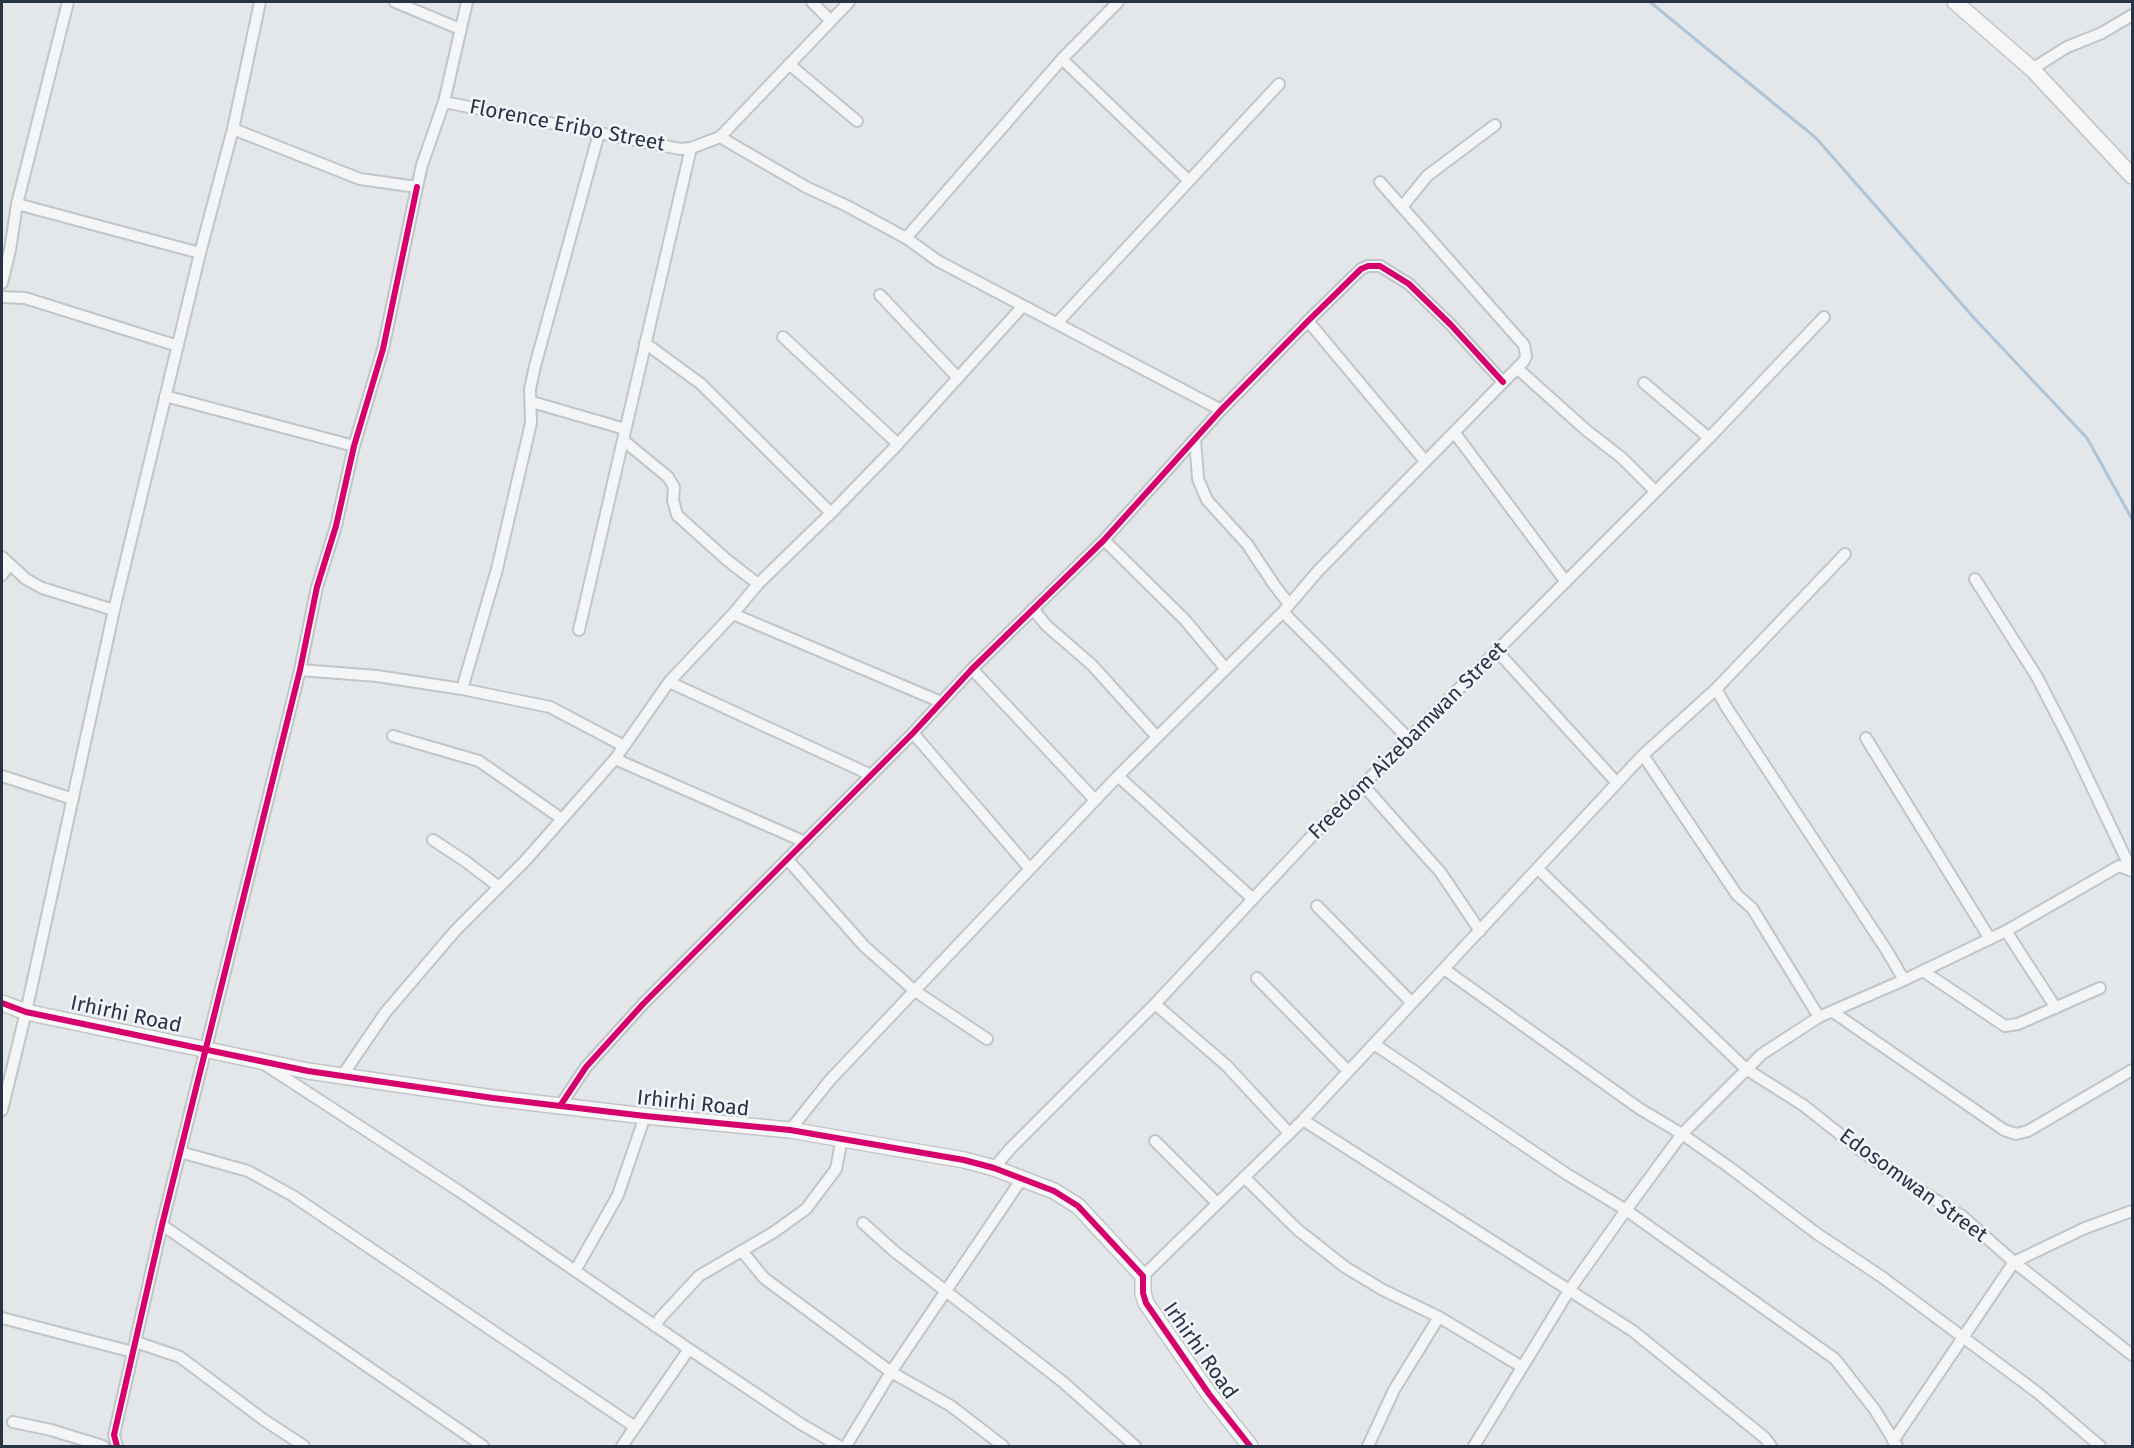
<!DOCTYPE html>
<style>
body{margin:0}
#map{position:relative;width:2134px;height:1448px;overflow:hidden;background:#e4e7ea;font-family:"Fira Sans",sans-serif}
canvas{display:block}
.frame{position:absolute;inset:0;border:3px solid #283345;pointer-events:none}
</style>
<div id="map">
<canvas width="2134" height="1448"></canvas>
<div class="frame"></div>
</div>
<script>
const context = document.querySelector('canvas').getContext('2d');
context.lineJoin = 'round';
const poly = rows => new Path2D(rows.map(r => 'M' + r).join(''));
function stroke(path, color, width, dash) { context.strokeStyle = color; context.lineWidth = width; context.lineCap = dash ? 'butt' : 'round'; context.setLineDash(dash || []); context.stroke(path); }
function write(font, color, halo, rows, align = 'center') {
  context.font = font + ' "Fira Sans",sans-serif'; context.lineWidth = 5; context.setLineDash([]); context.textBaseline = 'middle'; context.strokeStyle = halo; context.fillStyle = color; for (const [text, x, y, turn = 0] of rows) {
    context.save(); context.translate(x, y); context.rotate((+turn || 0) * Math.PI / 180); context.textAlign = isNaN(turn) ? turn : align; if (halo) context.strokeText(text, 0, 0); context.fillText(text, 0, 0); context.restore();
  }
}
stroke(poly([
 [1650,2,1816,138,1974,318,2087,438,2132,519]
]), '#b0c4d7', 3);
const street = poly([
 [395,2,460,29],
 [812,2,830,20],
 [1062,59,1188,180],
 [789,64,857,121],
 [2032,69,2067,47,2102,33,2132,15],
 [444,102,680,149,691,148,720,137,806,187,847,206,906,238,938,261,1221,410],
 [233,129,360,179,417,187,422,165,444,102,467,2],
 [720,137,849,2],
 [691,148,623,440,668,477,674,487,673,500,677,515,727,560,758,584],
 [17,204,200,253],
 [1402,207,1427,176,1495,125],
 [906,238,1062,59,1118,2],
 [2,283,10,250,17,204,68,2],
 [880,295,958,378],
 [2,297,25,298,178,346],
 [1308,321,1425,461],
 [1057,323,1279,84],
 [783,337,898,444],
 [645,343,701,384,831,513],
 [1518,369,1586,430,1622,458,1655,491],
 [1644,383,1709,438],
 [165,396,354,446],
 [532,402,625,429],
 [1454,432,1566,582],
 [1195,439,1198,479,1207,500,1247,544,1275,586,1289,604],
 [1104,540,1185,620,1225,668],
 [2,557,26,579,42,588,114,610],
 [2,575,9,564],
 [1975,579,2037,677,2070,741,2131,869],
 [1033,609,1047,626,1092,665,1157,737],
 [1283,612,1409,739],
 [733,614,941,702],
 [579,630,623,440],
 [1498,652,1617,783],
 [972,669,1095,800],
 [300,670,377,676,462,689,550,707,624,746],
 [669,682,871,775],
 [462,689,497,569,531,423,530,389,535,366,599,133],
 [1716,689,1727,708,1887,951,1904,980],
 [913,733,1030,869],
 [393,736,479,761,562,819],
 [1866,738,1990,939],
 [1643,755,1737,895,1752,908,1819,1017],
 [615,759,805,842],
 [2,776,73,799],
 [1118,776,1253,899],
 [1364,786,1441,873,1480,931],
 [433,840,465,861,499,887],
 [788,860,864,946,915,991,987,1039],
 [1538,869,1746,1069,1803,1105,1856,1147,1906,1182,1962,1216,2014,1262,2132,1355],
 [1317,906,1412,1003],
 [2006,931,2056,1008],
 [1444,969,1640,1109,1682,1134,1729,1167,1816,1233,1882,1277,2038,1393,2100,1446],
 [1923,971,2005,1026,2018,1024,2100,988],
 [1257,978,1348,1071],
 [1155,1004,1226,1065,1289,1133],
 [1833,1012,2004,1130,2016,1134,2028,1131,2132,1070],
 [1374,1044,1565,1173,1626,1210,1835,1359,1875,1410,1897,1446],
 [264,1064,459,1191,689,1349,801,1424,839,1446],
 [342,1076,385,1013,455,931,525,861,615,759,669,682,733,614,758,584,831,513,898,444,1022,307],
 [560,1106,586,1067,643,1004,913,733,972,669,1104,540,1221,410,1308,321,1361,269,1368,266,1380,266,1409,284,1451,325,1503,382],
 [2,1110,26,1012,114,610,200,253,233,129,260,2],
 [1303,1120,1633,1331,1765,1438,1771,1446],
 [790,1130,830,1080,1118,776,1283,612,1318,571,1524,361,1526,356,1524,345,1380,182],
 [1155,1141,1217,1203],
 [180,1152,248,1171,293,1196,635,1427],
 [994,1168,1010,1149,1155,1004,1308,840,1709,438,1824,317],
 [1244,1177,1298,1230,1345,1267,1383,1290,1439,1317,1522,1367],
 [863,1223,894,1251,1063,1382,1135,1446],
 [162,1225,483,1446],
 [742,1251,764,1278,891,1372,951,1406,1003,1446],
 [575,1271,618,1195,645,1116],
 [1143,1276,1303,1120,1643,755,1716,689,1845,554],
 [2,1318,133,1352],
 [655,1326,661,1317,699,1276,774,1232,806,1209,836,1169,842,1138],
 [136,1342,180,1357,264,1420,304,1446],
 [13,1422,51,1430,103,1446],
 [1893,1441,2014,1262,2085,1228,2132,1211],
 [117,1446,114,1435,162,1225,300,670,317,587,336,526,354,446,383,349,417,187],
 [622,1446,689,1349],
 [846,1446,891,1372,1021,1180],
 [1368,1446,1394,1390,1439,1317],
 [1474,1446,1570,1289,1626,1210,1682,1134,1762,1054,1819,1017,1904,980,2006,931,2119,866,2132,871]
]);
const secondary = poly([
 [1955,2,2032,69,2132,176],
 [2,1003,26,1012,308,1071,493,1098,645,1116,790,1130,964,1160,994,1168,1054,1191,1078,1206,1143,1276,1143,1293,1146,1303,1209,1394,1250,1446]
]);
stroke(street, '#c2c5c8', 14);
stroke(secondary, '#c2c5c8', 18);
stroke(street, '#f3f5f6', 10);
stroke(secondary, '#f7f7f8', 15);
stroke(poly([
 [2,1003,26,1012,308,1071,493,1098,645,1116,790,1130,964,1160,994,1168,1054,1191,1078,1206,1143,1276,1143,1293,1146,1303,1209,1394,1250,1446],
 [560,1106,586,1067,643,1004,913,733,972,669,1104,540,1221,410,1308,321,1361,269,1368,266,1380,266,1409,284,1451,325,1503,382],
 [117,1446,114,1435,162,1225,300,670,317,587,336,526,354,446,383,349,417,187]
]), '#d6006c', 6);
write('21px', '#283345', '#f2f5f9', [
 ["Florence Eribo Street",567,126,11],
 ["Freedom Aizebamwan Street",1408,741,-45],
 ["Irhirhi Road",126,1015,12],
 ["Irhirhi Road",693,1104,6],
 ["Edosomwan Street",1913,1186,36],
 ["Irhirhi Road",1200,1351,55]
]);
</script>
